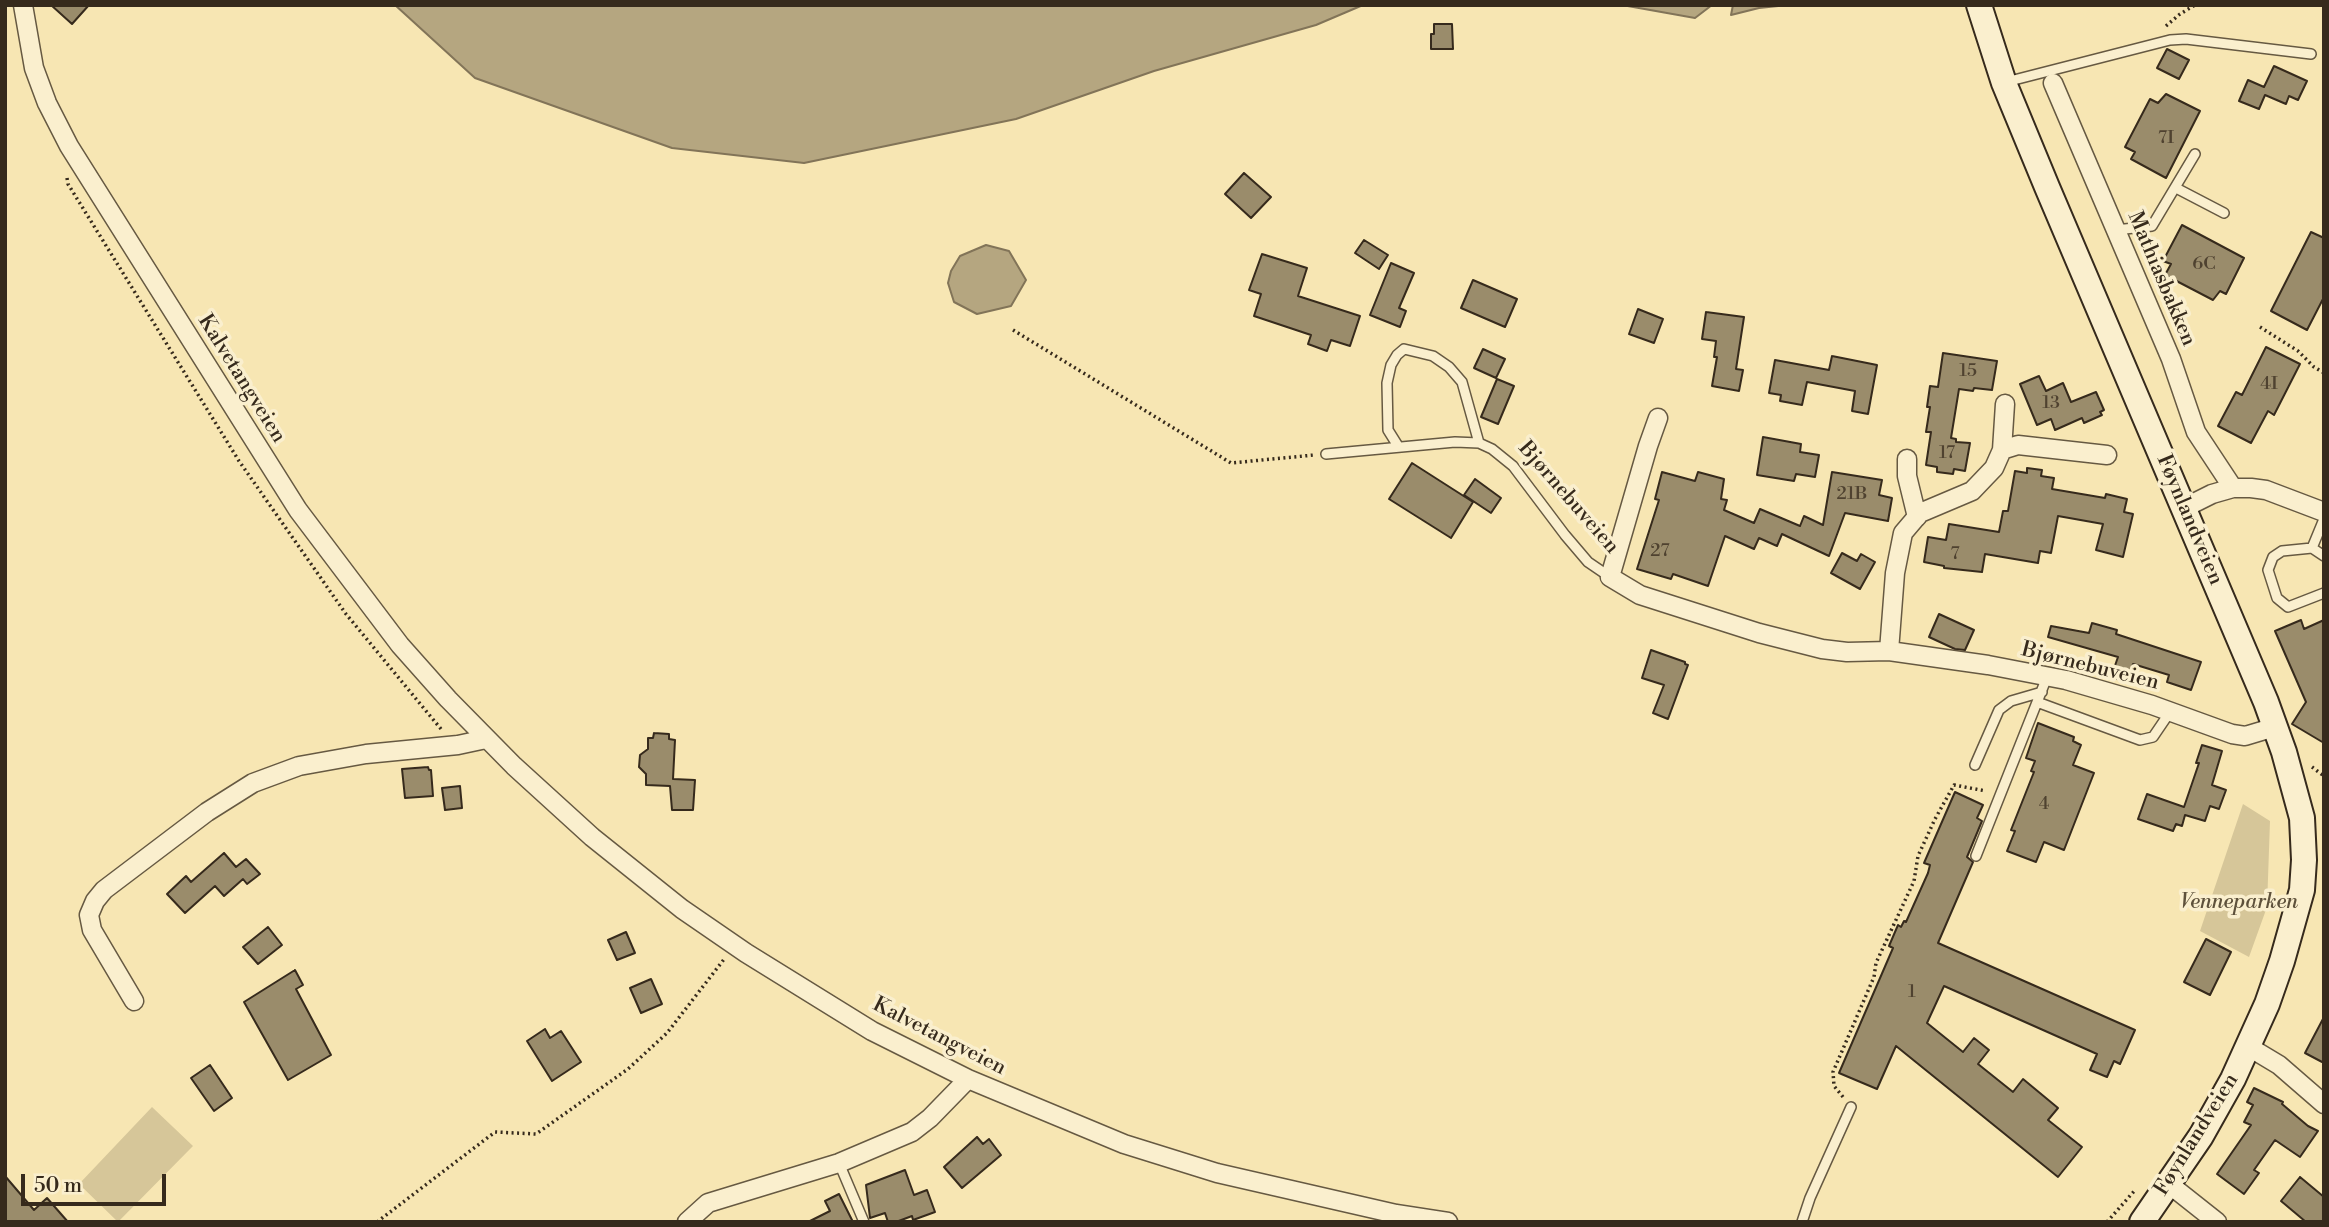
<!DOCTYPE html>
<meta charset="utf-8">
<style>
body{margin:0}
#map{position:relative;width:2329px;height:1227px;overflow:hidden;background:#f7e6b3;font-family:"Libre Bodoni",serif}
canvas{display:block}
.frame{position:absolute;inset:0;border:7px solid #362a1c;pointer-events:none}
.scale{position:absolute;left:21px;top:1174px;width:145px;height:32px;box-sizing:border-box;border:4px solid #362a1c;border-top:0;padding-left:9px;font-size:21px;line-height:24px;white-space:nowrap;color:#362a1c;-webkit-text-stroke:5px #faefce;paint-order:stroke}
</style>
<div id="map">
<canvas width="2329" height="1227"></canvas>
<div class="frame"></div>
<div class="scale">50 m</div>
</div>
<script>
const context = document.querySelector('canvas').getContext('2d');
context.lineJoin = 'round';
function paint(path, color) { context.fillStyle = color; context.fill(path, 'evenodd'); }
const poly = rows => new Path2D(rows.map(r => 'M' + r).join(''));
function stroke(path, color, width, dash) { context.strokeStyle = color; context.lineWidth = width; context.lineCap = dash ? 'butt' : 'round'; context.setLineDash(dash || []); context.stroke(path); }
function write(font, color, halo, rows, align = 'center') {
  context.font = font + ' "Libre Bodoni",serif'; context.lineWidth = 7; context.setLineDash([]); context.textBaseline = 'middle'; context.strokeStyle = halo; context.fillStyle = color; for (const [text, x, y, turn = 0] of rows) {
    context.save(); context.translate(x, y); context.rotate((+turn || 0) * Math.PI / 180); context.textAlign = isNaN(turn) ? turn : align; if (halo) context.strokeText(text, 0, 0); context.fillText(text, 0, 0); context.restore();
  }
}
paint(poly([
 [2243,804,2270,821,2267,907,2249,957,2200,931],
 [152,1107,193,1146,118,1222,79,1184]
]), '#d6c699');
const water = poly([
 [395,5,1363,5,1316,25,1154,71,1016,119,804,163,672,148,475,78,395,5],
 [1622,5,1712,5,1695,18,1622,5],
 [1733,5,1788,5,1759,8,1731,15,1733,5],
 [986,245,1009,251,1026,280,1011,306,977,314,954,302,948,283,951,271,960,256,986,245]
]);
paint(water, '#b5a680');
stroke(water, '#827458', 2);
const building = poly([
 [51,5,89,5,72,24,51,5],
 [1434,24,1452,24,1453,49,1431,49,1431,34,1434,34,1434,24],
 [2167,49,2189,60,2179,79,2157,68,2167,49],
 [2274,66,2307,81,2298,100,2289,96,2286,104,2265,95,2259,109,2239,101,2248,80,2264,87,2274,66],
 [2166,94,2200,111,2166,178,2131,159,2135,152,2125,147,2150,99,2158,103,2166,94],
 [1244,173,1271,197,1251,218,1225,194,1244,173],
 [2182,225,2244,258,2226,294,2220,291,2213,300,2165,275,2171,264,2163,261,2182,225],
 [2311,232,2324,238,2324,297,2307,330,2271,311,2311,232],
 [1364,240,1388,255,1379,269,1355,253,1364,240],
 [1262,254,1307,268,1298,296,1360,316,1350,346,1331,340,1327,351,1308,344,1311,335,1254,316,1261,294,1249,290,1262,254],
 [1391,263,1414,273,1399,308,1406,311,1400,327,1370,315,1391,263],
 [1473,280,1517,299,1505,327,1461,308,1473,280],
 [1638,309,1663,319,1654,343,1629,334,1638,309],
 [1706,312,1744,317,1736,369,1743,370,1739,391,1712,386,1717,357,1714,357,1716,341,1702,339,1706,312],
 [2266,347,2300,364,2274,415,2268,411,2251,443,2218,426,2236,392,2242,395,2266,347],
 [1483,349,1505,359,1496,378,1474,368,1483,349],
 [1943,353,1997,361,1992,390,1974,388,1973,391,1959,389,1951,438,1956,439,1956,442,1970,443,1965,471,1954,469,1953,474,1937,472,1937,467,1926,465,1931,432,1926,432,1930,407,1927,407,1930,386,1938,387,1943,353],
 [1832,356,1877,365,1868,414,1852,411,1855,391,1807,382,1802,405,1780,401,1781,395,1769,393,1775,360,1829,370,1832,356],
 [2039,376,2046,391,2063,383,2071,402,2096,392,2104,410,2100,412,2102,415,2084,423,2082,418,2055,430,2051,419,2037,425,2020,384,2039,376],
 [1497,379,1514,386,1498,424,1481,417,1497,379],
 [1763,437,1801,444,1800,452,1819,455,1815,477,1796,474,1794,481,1757,475,1763,437],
 [1412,463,1473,502,1451,538,1389,499,1412,463],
 [2027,468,2042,470,2041,476,2054,478,2052,489,2105,498,2106,494,2127,499,2124,512,2133,514,2123,557,2096,550,2103,524,2058,516,2051,553,2040,551,2038,563,1985,554,1982,572,1944,568,1944,566,1924,562,1928,537,1946,540,1949,524,1999,532,2003,511,2008,511,2015,471,2027,473,2027,468],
 [1662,472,1695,481,1698,472,1724,479,1721,499,1727,500,1724,510,1754,523,1760,509,1800,526,1804,516,1823,525,1832,472,1882,480,1879,495,1892,498,1888,521,1845,513,1829,556,1782,534,1777,546,1759,538,1754,549,1725,536,1708,586,1673,574,1671,579,1637,569,1659,500,1655,499,1662,472],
 [1475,479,1501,498,1491,513,1464,495,1475,479],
 [1842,553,1857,561,1861,554,1875,562,1860,589,1831,573,1842,553],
 [1939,614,1974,630,1965,650,1955,649,1929,637,1939,614],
 [2301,620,2304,629,2324,620,2324,743,2292,724,2306,702,2275,631,2301,620],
 [2092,623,2117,630,2116,634,2201,662,2191,690,2167,682,2169,675,2133,664,2127,682,2111,677,2118,657,2048,637,2051,626,2089,633,2092,623],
 [1651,650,1685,662,1685,664,1688,665,1668,719,1653,713,1664,685,1642,678,1651,650],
 [2038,723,2074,737,2073,741,2081,745,2073,765,2094,773,2064,850,2044,842,2036,862,2007,851,2015,831,2011,830,2034,772,2031,771,2035,761,2026,758,2038,723],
 [654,733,669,734,669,739,675,740,673,779,695,780,693,810,672,810,670,786,646,785,646,774,639,767,640,755,648,749,648,738,653,738,654,733],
 [2202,745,2222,751,2212,785,2226,790,2219,809,2210,806,2205,821,2185,815,2182,826,2176,824,2173,831,2138,819,2147,794,2184,807,2199,763,2196,763,2202,745],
 [428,767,429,770,431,770,433,796,405,798,402,769,428,767],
 [460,786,462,808,445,810,442,788,460,786],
 [1955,792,1983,805,1977,818,1982,821,1967,857,1973,862,1938,943,2135,1030,2120,1064,2114,1061,2107,1077,2090,1070,2097,1054,1944,986,1927,1023,1963,1052,1974,1038,1989,1050,1978,1064,2013,1092,2023,1079,2058,1108,2048,1120,2082,1147,2058,1177,1896,1046,1877,1089,1839,1073,1893,948,1889,946,1898,925,1901,927,1904,921,1906,922,1928,873,1930,865,1924,863,1955,792],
 [224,853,236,867,246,859,260,874,247,884,243,879,224,896,215,886,185,913,167,894,186,876,191,882,224,853],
 [268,927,282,945,258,964,243,947,268,927],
 [626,932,635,953,617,960,608,940,626,932],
 [2206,939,2231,952,2210,995,2184,982,2206,939],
 [295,970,303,985,296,989,331,1055,288,1080,244,1002,295,970],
 [651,979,662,1004,641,1013,630,988,651,979],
 [2324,1017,2324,1063,2305,1053,2324,1017],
 [545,1029,550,1038,561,1031,581,1062,552,1081,527,1041,545,1029],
 [210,1065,232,1098,214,1111,191,1078,210,1065],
 [2254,1088,2283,1102,2282,1104,2308,1126,2318,1131,2300,1157,2275,1140,2254,1170,2259,1173,2244,1194,2217,1174,2251,1125,2244,1122,2253,1105,2247,1102,2254,1088],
 [977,1137,983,1144,989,1139,1001,1155,962,1188,944,1167,977,1137],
 [905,1170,914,1195,927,1190,935,1212,913,1220,912,1216,896,1222,888,1222,885,1213,870,1218,866,1185,905,1170],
 [5,1176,34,1210,47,1198,68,1222,5,1222,5,1176],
 [2300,1177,2324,1197,2324,1222,2306,1222,2281,1201,2300,1177],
 [839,1194,853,1222,808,1222,830,1211,825,1201,839,1194]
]);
paint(building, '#9a8c6b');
stroke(building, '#362a1c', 2);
const service = poly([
 [2006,82,2170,40,2186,39,2311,54],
 [2176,188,2224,213],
 [2116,230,2152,226,2195,154],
 [1398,446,1388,430,1387,383,1391,365,1397,355,1404,349,1433,356,1449,367,1462,382,1479,443],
 [1326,454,1455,442,1479,443,1492,449,1513,466,1565,535,1588,562,1610,577],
 [2312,548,2324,519],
 [2324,556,2312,548,2282,551,2273,557,2268,570,2277,598,2288,607,2324,593],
 [2037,702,2140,740,2153,737,2170,712],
 [1975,765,1999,710,2011,701,2042,692],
 [1976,856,2047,677],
 [839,1163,864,1222],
 [1802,1222,1810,1198,1851,1107]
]);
const minor = poly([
 [23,5,34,68,47,103,69,146,298,510,400,645,448,699,514,766,592,837,682,909,746,953,872,1031,968,1079,1124,1144,1217,1173,1396,1214,1448,1222],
 [2053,83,2171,359,2196,432,2233,488],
 [1658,418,1648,446,1610,577,1640,595,1759,633,1822,649,1847,652,1889,651,1988,665,2066,680,2152,705,2232,734,2245,736,2275,727],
 [2002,450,2018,445,2107,455],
 [1907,459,1907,476,1917,517],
 [2184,508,2212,494,2233,488,2251,488,2266,490,2324,512],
 [1889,651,1895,573,1903,533,1920,513,1972,491,1994,468,2002,450,2005,404],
 [134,1001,92,930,89,915,95,901,104,890,207,812,253,783,299,766,366,754,458,745,486,739],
 [2249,1047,2279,1065,2324,1104],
 [2169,1184,2217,1222],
 [687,1222,708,1203,839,1163,912,1132,930,1118,968,1079]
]);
const secondary = poly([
 [1979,5,2004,83,2047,187,2266,702,2284,752,2302,818,2304,860,2302,890,2282,961,2267,1004,2233,1079,2201,1136,2142,1222]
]);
stroke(service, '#665942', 12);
stroke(minor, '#665942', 21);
stroke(secondary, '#362a1c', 28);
stroke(poly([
 [2166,26,2180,14,2195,5],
 [67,178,68,184,239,461,346,614,441,729],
 [2260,327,2298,351,2314,367,2324,373],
 [1013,330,1231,463,1314,455],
 [2312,767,2324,776],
 [1843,1097,1834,1086,1833,1072,1874,977,1876,963,1914,881,1918,856,1935,819,1954,785,1986,791],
 [377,1222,495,1132,536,1134,628,1069,667,1033,725,958],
 [2107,1222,2136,1189]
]), '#362a1c', 3.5, [2, 3.5]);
stroke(service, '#faefce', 9);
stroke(minor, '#faefce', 18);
stroke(secondary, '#faefce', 24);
write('18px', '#4f4230', null, [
 ["7I",2166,139],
 ["6C",2204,265],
 ["15",1968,372],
 ["4I",2269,385],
 ["13",2051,404],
 ["17",1947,454],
 ["21B",1852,495],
 ["27",1660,552],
 ["7",1955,555],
 ["4",2044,805],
 ["1",1912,993]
]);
write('21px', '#362a1c', '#faefce', [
 ["Mathiasbakken",2161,279,67],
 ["Kalvetangveien",241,379,58],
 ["Bjørnebuveien",1568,498,49],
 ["Føynlandveien",2189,520,67],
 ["Bjørnebuveien",2090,667,14],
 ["Kalvetangveien",939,1037,27],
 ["Føynlandveien",2197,1135,-58]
]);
write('italic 21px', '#5e513b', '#faefce', [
 ["Venneparken",2239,903]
]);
</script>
